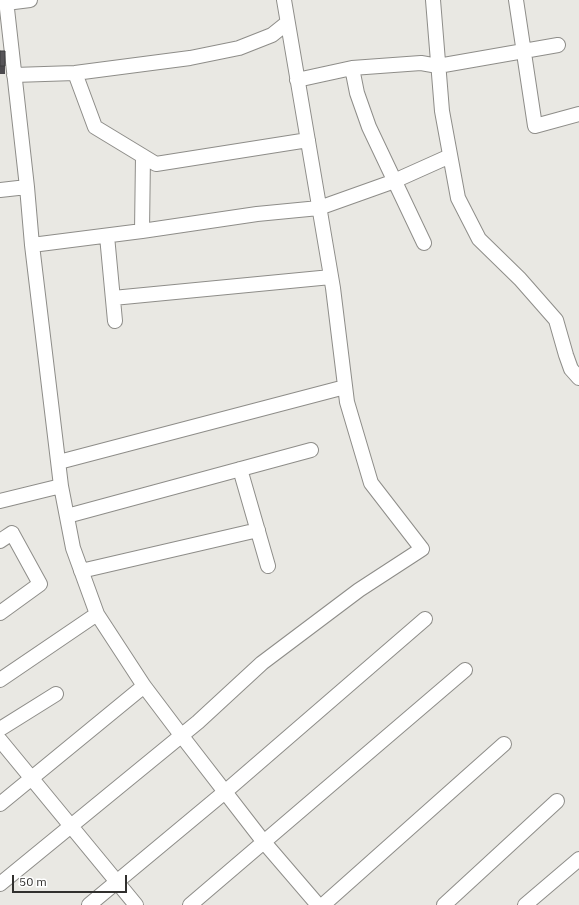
<!DOCTYPE html>
<style>
body{margin:0}
#map{position:relative;width:579px;height:905px;overflow:hidden;background:#e9e8e3;font-family:"IBM Plex Sans",sans-serif}
canvas{display:block}
.scale{position:absolute;left:12px;top:875px;width:115px;height:18px;box-sizing:border-box;border:2px solid #31302e;border-top:0;padding-left:5px;font-size:12px;line-height:14px;white-space:nowrap;color:#31302e;-webkit-text-stroke:3px #fff;paint-order:stroke}
</style>
<div id="map">
<canvas width="579" height="905"></canvas>
<div class="scale">50 m</div>
</div>
<script>
const context = document.querySelector('canvas').getContext('2d');
context.lineJoin = 'round';
const poly = rows => new Path2D(rows.map(r => 'M' + r).join(''));
function stroke(path, color, width, dash) { context.strokeStyle = color; context.lineWidth = width; context.lineCap = dash ? 'butt' : 'round'; context.setLineDash(dash || []); context.stroke(path); }
function paint(path, color) { context.fillStyle = color; context.fill(path, 'evenodd'); }
const minor = poly([
 [6,0,27,187,32,245,61,486],
 [433,0,442,111,458,198,479,239,520,279,556,320,566,355,571,369,579,378],
 [516,0,535,126,579,114],
 [6,3,30,0],
 [352,68,357,93,369,127,424,243],
 [75,73,95,127,156,164,308,140],
 [14,75,75,73,190,58,239,48,272,35,287,23],
 [297,80,352,68,421,63,438,66,558,45],
 [0,190,27,187],
 [142,231,257,214,319,208,392,182,450,156],
 [107,236,115,321],
 [32,245,142,231,143,156],
 [113,298,331,277],
 [59,462,345,387],
 [240,469,268,566],
 [0,501,61,486,73,548,97,614,144,686,181,735,263,841,318,905],
 [67,516,311,450],
 [0,541,12,533,40,584,0,613],
 [81,571,258,530],
 [0,680,97,614],
 [0,729,56,694],
 [0,740,136,905],
 [0,804,144,686],
 [0,884,198,722,262,663,359,590,422,549,371,483,347,402,333,288,284,0],
 [89,905,226,791,425,619],
 [190,905,465,670],
 [323,905,504,744],
 [444,905,557,801],
 [525,905,579,859]
]);
stroke(minor, '#8e8d89', 16);
stroke(minor, '#fff', 14);
paint(poly([
 [0,51,5,66,5,74,0,74]
]), '#4b494d');
const building = poly([
 [0,51,5,51,5,66,0,66,0,51]
]);
paint(building, '#575559');
stroke(building, '#3d3c3e', 1);
</script>
